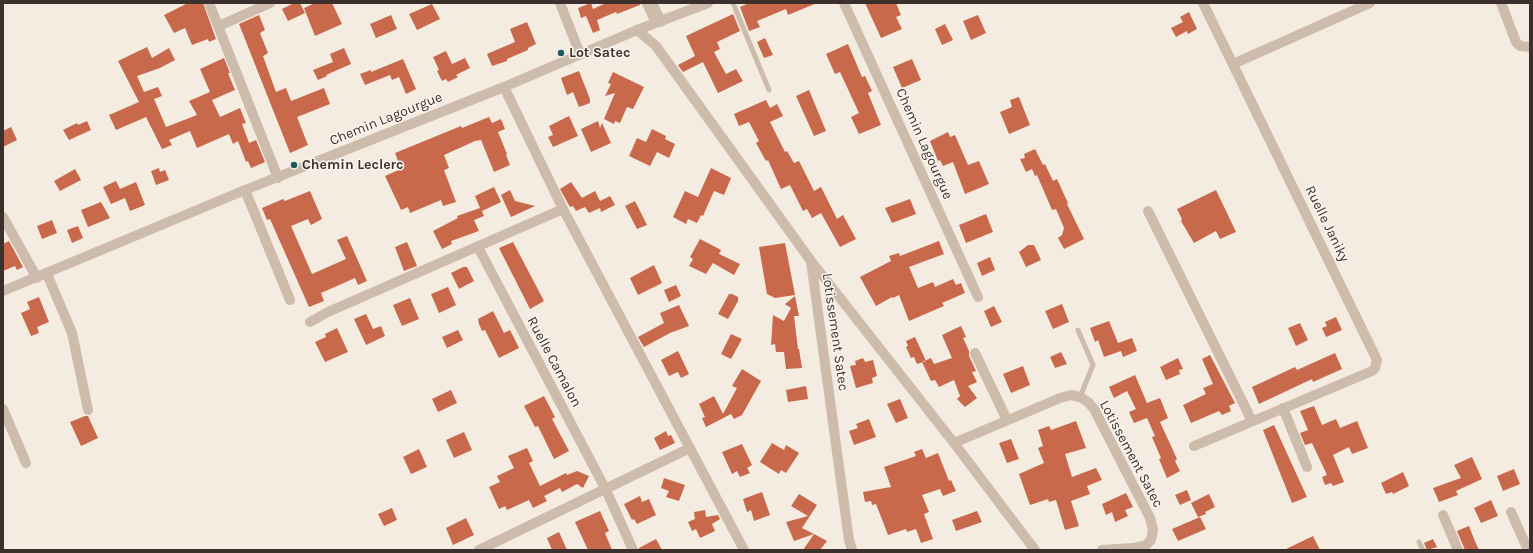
<!DOCTYPE html>
<style>
body{margin:0}
#map{position:relative;width:1533px;height:553px;overflow:hidden;background:#f4ebe1;font-family:Karla,sans-serif}
canvas{display:block}
.frame{position:absolute;inset:0;border:4px solid #3b302b;pointer-events:none}
</style>
<div id="map">
<canvas width="1533" height="553"></canvas>
<div class="frame"></div>
</div>
<script>
const context = document.querySelector('canvas').getContext('2d');
context.lineJoin = 'round';
function paint(path, color) { context.fillStyle = color; context.fill(path, 'evenodd'); }
const poly = rows => new Path2D(rows.map(r => 'M' + r).join(''));
function stroke(path, color, width, dash) { context.strokeStyle = color; context.lineWidth = width; context.lineCap = dash ? 'butt' : 'round'; context.setLineDash(dash || []); context.stroke(path); }
function write(font, color, halo, rows, align = 'center') {
  context.font = font + ' Karla,sans-serif'; context.lineWidth = 3; context.setLineDash([]); context.textBaseline = 'middle'; context.strokeStyle = halo; context.fillStyle = color; for (const [text, x, y, turn = 0] of rows) {
    context.save(); context.translate(x, y); context.rotate((+turn || 0) * Math.PI / 180); context.textAlign = isNaN(turn) ? turn : align; if (halo) context.strokeText(text, 0, 0); context.fillText(text, 0, 0); context.restore();
  }
}
paint(poly([
 [188,3,203,3,216,39,209,42,208,39,192,45,185,28,174,33,164,15],
 [294,3,300,3,305,13,288,21,282,9],
 [315,3,332,3,342,24,315,36,304,8],
 [591,3,593,9,606,3,640,3,640,5,617,14,616,12,597,20,600,30,593,33,586,16,581,18,578,8],
 [749,3,817,3,788,15,786,9,757,21,760,27,749,31,740,7],
 [865,3,896,3,901,15,896,17,902,29,881,38],
 [432,4,440,19,417,30,409,14],
 [1189,12,1197,29,1188,34,1187,31,1176,37,1171,28,1183,22,1180,17],
 [733,14,740,31,717,42,720,49,714,52,726,74,736,69,743,81,718,93,703,62,683,72,678,65,695,56,686,36],
 [259,15,265,30,260,33,268,53,263,56,276,92,286,88,291,101,324,88,330,104,297,117,308,145,290,153,239,24],
 [391,15,397,29,376,38,370,24],
 [978,15,986,33,971,40,963,21],
 [527,22,536,44,528,48,528,50,507,59,507,61,492,66,487,54,515,42,510,29],
 [945,24,953,40,942,45,935,29],
 [765,38,773,55,764,58,757,42],
 [848,44,862,77,865,76,872,91,868,93,881,125,859,134,851,117,859,113,840,72,835,74,826,54],
 [147,47,152,58,169,48,175,60,160,68,137,76,144,92,158,87,162,96,154,99,166,127,197,115,189,101,210,92,200,69,224,58,230,73,228,73,235,90,212,100,220,117,240,108,246,123,242,124,249,143,256,140,265,162,251,168,248,161,246,162,238,141,233,144,229,134,197,148,190,131,169,140,172,145,162,149,146,117,116,130,109,115,139,102,118,61],
 [344,48,351,64,326,75,327,76,318,80,313,70,333,62,330,54],
 [446,51,452,64,465,58,470,68,456,75,458,77,448,82,446,79,442,81,437,71,439,70,433,57],
 [403,59,416,89,406,94,399,77,392,80,390,75,365,85,360,74,371,70,371,72],
 [912,59,921,80,902,88,893,67],
 [579,71,590,99,590,103,579,107,573,92,567,95,561,78],
 [613,72,644,87,633,109,627,107,620,123,615,121,614,124,604,119,615,93,605,96,611,84,608,83],
 [809,90,826,131,814,136,796,96],
 [1019,97,1030,125,1009,134,1000,112,1012,107,1010,100],
 [766,100,770,108,777,104,783,116,770,122,785,152,787,151,794,163,799,161,814,191,821,187,837,219,843,215,856,239,840,247,821,213,812,218,807,209,803,211,790,185,781,189,768,160,766,161,756,143,759,141,749,122,739,126,734,114],
 [569,116,578,136,553,147,548,137,553,135,549,126],
 [489,117,492,123,501,119,505,129,498,132,507,154,506,155,510,165,494,172,481,140,475,141,444,155,449,168,444,170,456,202,443,206,441,200,410,213,408,207,401,210,385,176,401,169,395,153,461,126,462,128],
 [87,121,91,130,69,140,63,130,77,123,78,125],
 [598,121,600,128,602,123,611,143,591,152,581,129],
 [11,127,17,140,3,147,3,131],
 [652,129,666,136,665,139,675,144,669,158,657,152,650,166,629,156,637,138,646,142],
 [948,132,950,137,955,135,968,165,979,161,989,184,965,194,953,162,943,166,940,160,938,161,930,141],
 [1035,149,1043,165,1045,164,1053,181,1057,179,1068,203,1067,204,1084,239,1064,249,1058,238,1062,235,1064,228,1056,209,1052,210,1037,175,1035,176,1032,169,1026,172,1020,159,1025,158,1024,154],
 [159,168,160,172,165,170,169,180,156,185,151,171],
 [711,168,731,178,724,195,714,191,703,216,701,215,697,223,688,219,686,224,673,217,685,191,698,197],
 [75,169,81,180,60,191,54,181],
 [116,181,120,189,136,182,145,205,130,211,125,198,111,204,103,187],
 [571,182,582,198,595,191,600,201,610,196,615,205,601,212,600,208,589,213,585,207,576,211,573,206,570,207,560,189],
 [494,187,501,202,482,211,484,216,474,220,479,231,451,241,452,244,442,249,433,231,458,218,457,216,480,208,475,196],
 [510,190,515,201,535,206,511,217,501,195],
 [1216,190,1236,232,1220,239,1216,231,1194,243,1181,221,1182,219,1177,209],
 [310,191,322,219,311,225,308,219,291,226,312,274,346,259,337,240,347,236,367,281,358,285,355,278,321,293,324,301,309,307,270,219,267,220,262,208,283,199,285,201],
 [910,199,916,214,892,223,885,208],
 [635,201,647,225,637,229,625,206],
 [101,202,110,218,88,227,81,210],
 [986,214,993,232,966,243,959,225],
 [52,220,57,233,42,239,37,226],
 [78,226,83,238,72,243,67,230],
 [700,239,721,250,719,254,740,264,734,275,713,263,706,274,689,266,693,259,690,257],
 [9,241,23,267,17,270,15,266,3,271,3,244],
 [939,241,944,254,909,267,918,288,933,282,935,287,953,279,956,285,961,283,965,293,942,303,944,306,909,321,899,295,893,298,892,297,876,306,860,277,891,261,889,256,899,253,900,256],
 [407,242,417,266,404,271,395,247],
 [513,242,544,301,530,309,499,248],
 [785,243,795,295,775,298,767,294,759,247],
 [1028,245,1034,245,1041,260,1026,267,1019,252],
 [990,257,995,270,982,276,977,263],
 [654,265,662,283,638,295,630,278],
 [463,267,467,267,474,281,459,289,451,273],
 [676,285,681,296,669,302,664,290],
 [448,287,456,305,439,313,431,294],
 [729,294,732,294,738,297,738,301,728,319,718,314],
 [795,296,799,316,794,316,798,349,799,349,802,368,786,369,784,352,776,352,775,344,771,345,773,315,784,321,791,308,785,304],
 [39,297,49,322,37,327,39,333,31,336,21,313,30,309,27,302],
 [410,298,419,319,402,326,393,305],
 [1062,304,1069,322,1053,329,1045,311],
 [679,305,689,326,670,333,644,347,638,337,664,323,660,313],
 [994,306,1002,322,991,327,984,311],
 [493,311,504,333,510,330,519,348,499,358,485,330,482,331,479,324,478,319],
 [366,314,373,329,381,326,385,336,366,345,354,319],
 [1336,317,1342,330,1326,337,1322,328,1327,326,1325,322],
 [1109,321,1118,343,1132,338,1137,351,1123,357,1121,351,1104,357,1098,340,1095,342,1090,328],
 [1300,323,1308,340,1296,346,1288,328],
 [961,326,966,337,963,338,969,351,969,356,976,371,972,372,977,382,968,386,977,398,965,407,957,399,960,396,954,380,939,387,935,380,931,381,922,362,931,358,934,364,952,358,942,335],
 [337,328,348,352,325,362,315,342,326,337,325,334],
 [458,330,463,340,447,348,442,337],
 [731,334,742,339,731,359,721,354],
 [915,337,926,361,917,364,914,357,911,358,906,347,908,346,906,341],
 [678,351,689,374,681,378,678,372,669,376,661,360],
 [1061,352,1067,364,1055,368,1050,357],
 [1335,353,1342,369,1313,382,1312,379,1259,404,1252,387,1295,367,1297,370],
 [1210,355,1235,403,1229,406,1231,411,1222,415,1219,411,1191,423,1183,405,1206,394,1203,388,1213,384,1202,359],
 [863,358,865,362,873,360,877,376,872,378,873,383,856,388,850,366,856,365,855,361],
 [1178,358,1183,369,1179,370,1180,374,1166,380,1160,367],
 [1023,366,1030,385,1011,393,1003,374],
 [742,369,761,381,742,415,734,419,731,414,706,427,702,418,705,417,699,404,714,396,723,414,737,388,732,386],
 [1135,375,1147,403,1160,398,1168,418,1160,422,1177,459,1175,461,1180,471,1167,478,1159,459,1161,458,1152,437,1155,436,1147,418,1134,423,1129,412,1136,409,1127,391,1114,398,1109,387],
 [806,386,808,399,788,402,786,390],
 [451,390,457,403,438,412,432,399],
 [544,396,555,417,552,419,569,451,554,459,538,426,535,427,524,406],
 [900,399,908,418,896,423,887,404],
 [1314,406,1322,425,1336,419,1340,428,1357,421,1368,448,1352,454,1349,447,1333,455,1344,482,1333,486,1331,483,1325,485,1322,477,1327,475,1312,443,1305,445,1300,433,1308,430,1300,411],
 [85,416,88,416,98,438,81,446,70,422],
 [869,419,876,437,854,445,849,431,858,428,856,424],
 [1076,421,1086,448,1065,454,1072,477,1096,468,1102,480,1087,486,1090,494,1071,501,1079,526,1065,530,1056,500,1049,502,1048,499,1030,505,1019,474,1044,463,1038,448,1043,446,1038,430,1049,426,1051,430],
 [1274,425,1307,497,1292,503,1263,430],
 [666,431,668,436,671,435,675,443,660,450,654,438],
 [464,432,472,450,454,458,446,440],
 [1011,439,1019,459,1007,463,999,443],
 [772,443,784,450,786,445,799,453,786,473,781,470,779,474,760,462],
 [742,444,752,465,747,468,750,473,740,477,737,471,732,474,722,452],
 [527,448,533,461,529,463,540,486,566,473,567,475,577,471,589,476,583,488,577,484,562,492,560,488,544,496,547,501,533,508,529,500,507,510,505,506,499,509,489,487,500,482,497,476,514,468,508,456],
 [419,449,427,467,411,474,403,457],
 [922,449,926,458,938,453,949,481,951,480,956,491,943,496,940,489,922,495,929,512,924,514,933,539,921,543,916,529,907,532,906,529,888,535,876,504,872,505,871,501,865,502,863,492,891,487,884,467,916,456,914,452],
 [1472,457,1482,479,1456,491,1458,495,1439,502,1433,488,1461,478,1454,465],
 [1514,469,1520,484,1503,491,1497,476],
 [1403,472,1409,486,1393,494,1392,492,1386,494,1381,483],
 [664,478,685,485,679,501,666,497,669,491,661,488],
 [1187,490,1191,500,1180,505,1175,495],
 [762,492,770,515,754,521,751,510,747,512,743,499],
 [1126,493,1133,507,1125,510,1128,516,1115,522,1112,512,1106,515,1102,504],
 [799,494,817,505,802,528,814,534,794,541,786,522,808,516,791,506],
 [1209,494,1215,507,1205,512,1206,514,1198,517,1191,503],
 [640,496,642,502,649,499,656,515,637,524,634,519,632,520,624,504],
 [1491,500,1498,516,1481,523,1474,508],
 [392,508,397,520,384,526,378,514],
 [705,510,706,517,718,515,720,519,712,524,715,531,700,538,696,529,692,531,688,522,695,519,694,512],
 [600,511,609,531,605,533,612,550,588,550,575,522],
 [977,511,982,522,956,531,952,520],
 [1200,517,1206,529,1178,541,1172,529],
 [466,518,474,535,453,545,446,528],
 [1469,526,1474,539,1479,550,1465,550,1457,531],
 [559,532,567,550,552,550,547,538],
 [814,534,827,541,820,550,803,550],
 [1313,536,1320,550,1284,550],
 [656,539,662,550,639,550,639,548],
 [1433,539,1437,547,1427,550,1424,543]
]), '#c8694b');
stroke(poly([
 [644,3,654,24],
 [733,3,769,90],
 [1078,330,1093,365,1080,397],
 [1419,542,1423,550]
]), '#cdbbac', 5);
stroke(poly([
 [209,3,278,178],
 [560,3,580,54],
 [652,3,661,22],
 [844,3,978,297],
 [1501,3,1516,42,1520,46,1530,47],
 [219,26,270,3],
 [637,30,656,46,811,261,954,443,1035,550],
 [1233,64,1370,3],
 [504,87,563,209,744,550],
 [245,190,290,300],
 [1148,211,1252,421],
 [3,217,37,278],
 [478,247,606,490,633,550],
 [811,261,849,540,852,550],
 [47,274,72,333,88,410],
 [310,322,328,312,563,209],
 [975,353,1007,420],
 [1283,408,1307,467],
 [3,409,26,463],
 [954,443,1060,398,1071,395,1080,397,1088,402,1094,409,1150,518,1153,530,1151,540,1146,545,1133,548,1102,550],
 [1194,446,1372,371,1375,368,1377,360,1203,3],
 [1511,512,1528,550],
 [1443,515,1458,550],
 [479,550,690,448]
]), '#cdbbac', 10);
stroke(poly([
 [3,291,245,190,504,87,637,30,708,3]
]), '#cdbbac', 10);
for (const [x, y, r, color] of [
 [561,53,4,"#1f5a5e"],
 [294,165,4,"#1f5a5e"]
]) { const dot = new Path2D(); dot.arc(x, y, r, 0, 2 * Math.PI); context.fillStyle = color; context.fill(dot); stroke(dot, '#fbf5ee', 1.5); }
write('bold 14px', '#3b302b', '#fbf5ee', [
 ["Lot Satec",569,53],
 ["Chemin Leclerc",302,165]
], 'left');
write('14px', '#3b302b', '#fbf5ee', [
 ["Chemin Lagourgue",386,119,-22],
 ["Chemin Lagourgue",924,144,66],
 ["Ruelle Janiky",1327,224,64],
 ["Lotissement Satec",835,332,82],
 ["Ruelle Camalon",554,362,62],
 ["Lotissement Satec",1131,454,62]
]);
</script>
